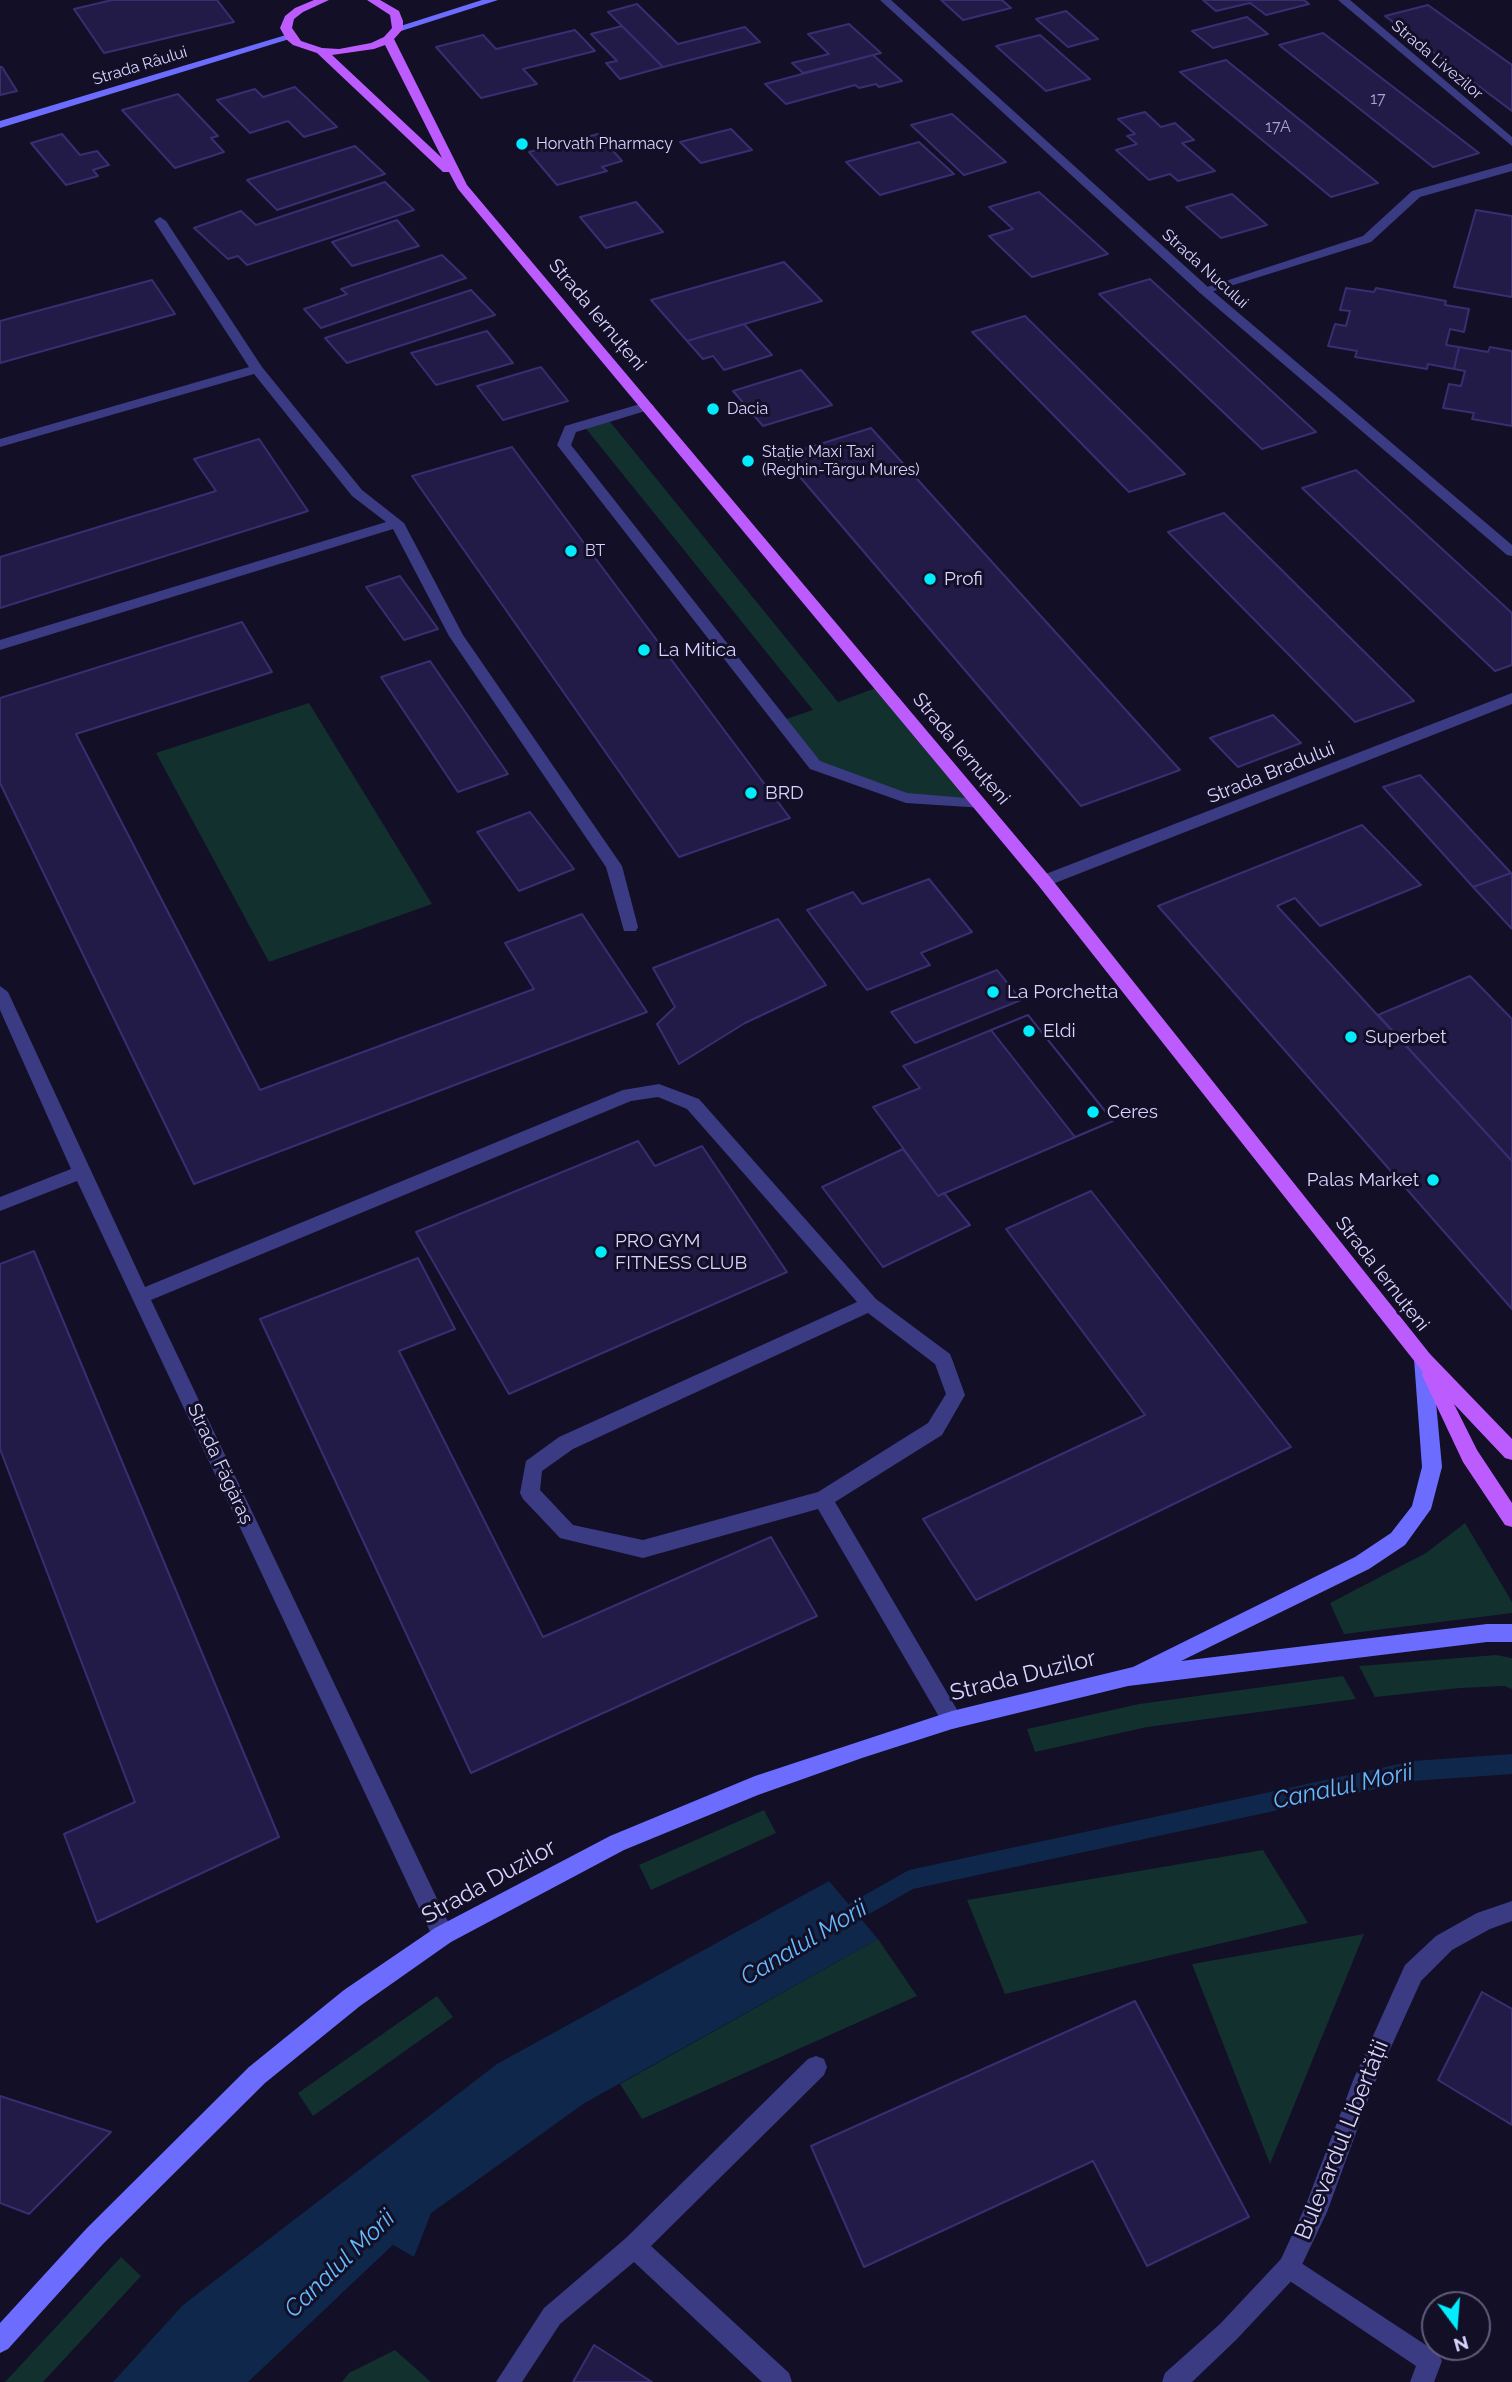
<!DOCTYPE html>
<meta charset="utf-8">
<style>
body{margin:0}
#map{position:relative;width:1512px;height:2382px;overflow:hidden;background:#120f26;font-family:Raleway,sans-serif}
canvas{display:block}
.north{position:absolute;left:1421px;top:2291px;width:70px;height:70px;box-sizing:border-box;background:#120f26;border:2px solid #615e7d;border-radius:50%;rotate:164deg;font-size:19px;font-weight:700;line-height:28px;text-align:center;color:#d8d4ff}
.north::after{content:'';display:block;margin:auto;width:24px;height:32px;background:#02ecfd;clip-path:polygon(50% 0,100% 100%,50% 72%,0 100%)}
</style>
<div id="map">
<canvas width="1512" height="2382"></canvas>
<div class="north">N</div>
</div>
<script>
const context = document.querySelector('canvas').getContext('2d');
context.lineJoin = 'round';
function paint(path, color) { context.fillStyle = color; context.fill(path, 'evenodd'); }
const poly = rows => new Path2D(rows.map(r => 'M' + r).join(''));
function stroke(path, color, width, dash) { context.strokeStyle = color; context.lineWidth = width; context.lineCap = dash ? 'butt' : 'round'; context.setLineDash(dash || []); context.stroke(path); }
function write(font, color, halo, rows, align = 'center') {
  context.font = font + ' Raleway,sans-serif'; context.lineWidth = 6; context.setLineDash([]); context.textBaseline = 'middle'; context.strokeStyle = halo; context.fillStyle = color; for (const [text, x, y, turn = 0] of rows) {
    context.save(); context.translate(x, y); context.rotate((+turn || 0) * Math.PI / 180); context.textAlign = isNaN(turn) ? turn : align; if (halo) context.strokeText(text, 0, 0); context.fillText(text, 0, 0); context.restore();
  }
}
paint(poly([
 [607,418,838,702,881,686,979,804,906,798,815,765,780,721,813,710,583,425],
 [309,703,432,904,269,962,156,753],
 [1465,1523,1512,1602,1512,1613,1344,1634,1330,1603,1426,1553],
 [1496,1655,1512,1658,1512,1689,1504,1686,1460,1688,1375,1697,1359,1666],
 [1343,1676,1356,1699,1147,1727,1035,1752,1027,1729,1139,1704],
 [764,1810,776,1833,651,1890,639,1865],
 [1263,1850,1308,1923,1005,1994,967,1900],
 [1364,1934,1270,2164,1192,1964],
 [878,1939,917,1996,642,2119,620,2084],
 [437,1996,453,2017,313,2116,298,2093],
 [121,2257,141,2276,43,2382,5,2382],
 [395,2350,431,2382,342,2382,349,2373]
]), '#12302e');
paint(poly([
 [829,1881,878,1939,583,2104,432,2213,414,2258,393,2245,248,2382,113,2382,183,2305,497,2064]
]), '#0e274b');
paint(poly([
 [525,2147,522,2153,434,2215,416,2260,393,2250,341,2299,337,2298,393,2245,414,2257,431,2213]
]), '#120f26');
paint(poly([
 [1512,1754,1512,1774,1413,1781,913,1889,834,1934,826,1931,823,1924,826,1917,909,1870,1413,1761,1512,1754]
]), '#0e274b');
const building = poly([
 [112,0,217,0,234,22,104,53,74,9,112,0],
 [941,0,1002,0,1011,8,963,20,941,0],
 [1203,0,1304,0,1309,4,1266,15,1250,3,1216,11,1203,0],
 [637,4,678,44,745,27,760,42,663,67,608,12,637,4],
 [1428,5,1512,65,1512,111,1385,16,1428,5],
 [1066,11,1098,39,1068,47,1036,19,1066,11],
 [1247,17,1268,34,1213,48,1192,31,1247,17],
 [849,24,881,53,803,73,792,63,829,54,808,34,849,24],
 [622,26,663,67,620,79,606,63,617,61,591,34,622,26],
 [575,30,595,51,523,69,537,84,481,98,436,47,483,35,496,49,575,30],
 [1323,33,1479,153,1433,167,1279,45,1323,33],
 [1040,35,1090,79,1046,91,996,46,1040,35],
 [873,55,902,81,879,87,876,84,859,88,855,85,786,104,765,84,873,55],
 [1226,60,1378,183,1331,197,1180,72,1226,60],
 [0,67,2,67,17,91,0,95,0,67],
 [295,87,337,127,304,137,288,121,250,133,217,100,255,89,263,97,295,87],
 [178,94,218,136,211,138,224,152,175,168,122,110,178,94],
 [1145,112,1161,127,1175,123,1194,140,1182,143,1215,171,1178,181,1170,174,1149,180,1116,150,1137,144,1127,136,1135,134,1118,119,1145,112],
 [952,114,1006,162,964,175,911,125,952,114],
 [731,129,752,150,701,163,680,142,731,129],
 [62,134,80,155,97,151,109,165,93,170,98,176,66,185,31,143,62,134],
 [598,134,622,161,602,167,607,171,557,185,529,152,598,134],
 [919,142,954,174,880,195,846,162,919,142],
 [355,146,385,174,277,210,247,180,355,146],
 [385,182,414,210,247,265,238,256,228,259,194,228,241,211,256,225,385,182],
 [1039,192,1108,254,1032,277,989,236,1013,229,989,207,1039,192],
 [1232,194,1267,225,1221,238,1186,207,1232,194],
 [636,202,663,232,606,248,580,217,636,202],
 [1476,210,1512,216,1512,297,1454,287,1476,210],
 [397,220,419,246,352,266,332,242,397,220],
 [442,255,466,278,321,328,304,309,347,294,341,289,442,255],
 [784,262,822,301,687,341,651,300,784,262],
 [1150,279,1316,432,1262,449,1099,294,1150,279],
 [152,280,175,314,0,363,0,321,152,280],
 [1346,288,1374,292,1376,288,1446,301,1445,305,1469,309,1464,332,1450,329,1446,345,1459,347,1454,369,1428,364,1427,369,1355,357,1357,351,1328,346,1335,324,1346,326,1350,311,1340,310,1346,288],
 [471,290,495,315,347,363,325,338,471,290],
 [1025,316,1185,474,1129,492,972,332,1025,316],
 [744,324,772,355,724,370,713,356,703,359,687,341,744,324],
 [487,331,513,363,436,385,411,353,487,331],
 [1459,347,1488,352,1490,347,1512,351,1512,426,1472,419,1474,413,1443,408,1449,384,1461,386,1465,371,1454,369,1459,347],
 [541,367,568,401,503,420,477,386,541,367],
 [801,370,832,405,763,426,733,391,801,370],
 [871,428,1180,770,1081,806,782,456,871,428],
 [259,439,308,511,0,608,0,557,216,491,194,459,259,439],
 [512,447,790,818,679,857,412,476,512,447],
 [1356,470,1512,613,1512,665,1495,671,1302,488,1356,470],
 [1224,513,1414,701,1355,722,1168,532,1224,513],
 [400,576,438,629,404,640,366,587,400,576],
 [242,622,272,672,76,734,260,1090,534,989,505,943,582,914,647,1012,194,1184,0,783,0,698,242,622],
 [430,661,508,774,458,792,381,677,430,661],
 [1273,715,1301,743,1238,767,1210,738,1273,715],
 [1420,775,1511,873,1473,887,1383,787,1420,775],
 [530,812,574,869,519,891,477,832,530,812],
 [1362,825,1421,885,1320,926,1295,898,1277,906,1512,1161,1512,1309,1158,906,1362,825],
 [1511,873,1512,874,1512,929,1473,887,1511,873],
 [929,879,972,932,921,953,930,965,867,990,807,910,853,892,862,904,929,879],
 [778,919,826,985,745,1023,679,1064,657,1024,675,1007,653,968,778,919],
 [997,970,1021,1000,915,1043,891,1012,997,970],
 [1470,976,1512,1019,1512,1161,1378,1015,1470,976],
 [1028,1015,1113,1121,1075,1137,991,1030,1028,1015],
 [1028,1015,1113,1121,938,1196,873,1107,920,1088,903,1066,1028,1015],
 [638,1141,655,1166,702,1146,787,1272,509,1394,416,1232,638,1141],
 [903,1149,938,1196,944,1193,970,1225,883,1267,822,1187,903,1149],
 [1091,1191,1291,1447,976,1600,923,1519,1145,1415,1006,1229,1091,1191],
 [34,1251,279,1837,97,1922,64,1834,135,1802,0,1449,0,1264,34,1251],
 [418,1258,455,1329,399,1351,543,1637,771,1537,817,1616,471,1773,260,1319,418,1258],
 [1482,1992,1512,2009,1512,2125,1438,2080,1482,1992],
 [1135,2001,1249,2217,1147,2266,1093,2161,864,2267,811,2146,1135,2001],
 [0,2096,111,2132,29,2214,0,2203,0,2096],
 [594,2345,652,2382,573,2382,594,2345]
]);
paint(building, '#231b47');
stroke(building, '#392e72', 2);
paint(poly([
 [1338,0,1350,0,1512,137,1512,146,1338,0],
 [1512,163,1512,171,1420,197,1371,242,1208,293,1200,293,1198,290,1363,236,1412,191,1512,163],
 [647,402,654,406,652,409,576,432,571,445,820,761,907,793,979,799,984,800,987,804,984,808,906,803,810,769,557,445,565,426,647,402],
 [816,2056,824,2059,827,2067,824,2075,651,2246,789,2373,792,2382,762,2382,634,2262,560,2324,522,2382,496,2382,544,2308,626,2238,808,2059,816,2056],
 [1289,2255,1438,2353,1442,2361,1434,2382,1410,2382,1416,2366,1281,2275,1277,2267,1281,2259,1289,2255]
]), '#3b3b84');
paint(poly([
 [880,0,891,0,1208,287,1512,545,1512,556,1507,555,1200,293,880,0],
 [160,217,166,221,262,367,362,490,404,523,463,635,622,866,638,927,636,931,624,931,606,867,449,636,393,529,0,650,0,640,386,522,352,496,254,374,0,447,0,439,249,367,154,221,160,217],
 [1512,693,1512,704,1050,885,1044,887,1036,881,1038,877,1512,693],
 [0,986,8,992,145,1287,623,1090,659,1084,699,1099,876,1299,950,1354,952,1359,965,1395,942,1435,835,1502,959,1713,962,1720,959,1727,952,1729,945,1727,818,1509,643,1558,560,1538,523,1499,520,1493,526,1461,559,1437,857,1302,687,1109,658,1097,631,1101,151,1300,451,1928,454,1935,451,1942,443,1946,435,1942,77,1181,0,1211,0,1197,71,1169,0,1010,0,986],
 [868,1313,935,1364,946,1394,928,1423,818,1492,643,1540,573,1525,540,1490,542,1471,573,1449,868,1313],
 [1512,1901,1512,1921,1490,1929,1452,1950,1421,1981,1372,2089,1327,2212,1297,2275,1236,2340,1192,2382,1162,2382,1165,2373,1220,2324,1281,2259,1305,2207,1354,2078,1405,1965,1436,1936,1477,1913,1512,1901]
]), '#3b3b84');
paint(poly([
 [482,0,498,0,401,31,391,29,482,0],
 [286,35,296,37,0,128,0,121,286,35],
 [1423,1351,1430,1354,1432,1359,1442,1467,1431,1509,1405,1545,1369,1569,1181,1661,1487,1624,1512,1624,1512,1642,1487,1642,1128,1686,952,1729,862,1758,758,1795,624,1850,451,1942,360,2006,265,2083,103,2244,8,2349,0,2353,0,2323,87,2228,249,2067,344,1990,435,1928,610,1836,755,1776,952,1711,1133,1667,1355,1557,1391,1533,1412,1506,1422,1467,1414,1359,1416,1354,1423,1351]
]), '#6c6dfe');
paint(poly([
 [314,0,329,0,303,12,294,19,292,28,301,41,322,48,339,49,371,43,384,37,392,28,390,15,367,0,380,0,399,11,403,21,403,29,394,39,467,185,1050,877,1430,1354,1512,1439,1512,1460,1505,1458,1454,1404,1477,1450,1512,1503,1512,1527,1505,1525,1463,1462,1422,1375,1423,1372,1038,885,458,189,449,172,443,172,317,53,293,45,286,39,280,28,285,16,295,8,314,0],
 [385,45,442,158,332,55,374,49,385,45]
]), '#bc5cfe');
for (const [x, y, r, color] of [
 [522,144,7,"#02ecfd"],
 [713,409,7,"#02ecfd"],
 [748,461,7,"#02ecfd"],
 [571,551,7,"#02ecfd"],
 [930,579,7,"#02ecfd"],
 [644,650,7,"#02ecfd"],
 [751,793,7,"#02ecfd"],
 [993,992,7,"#02ecfd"],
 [1029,1031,7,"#02ecfd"],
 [1351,1037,7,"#02ecfd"],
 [1093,1112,7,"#02ecfd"],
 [1433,1180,7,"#02ecfd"],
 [601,1252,7,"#02ecfd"]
]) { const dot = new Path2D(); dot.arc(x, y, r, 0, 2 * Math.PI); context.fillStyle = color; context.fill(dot); stroke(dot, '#120f26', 2.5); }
write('16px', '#d8d4ff', '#120f26', [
 ["Strada Livezilor",1437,60,40],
 ["Strada Râului",140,66,-17],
 ["Strada Nucului",1205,269,42]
]);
write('16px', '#aba6d1', null, [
 ["17",1378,99],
 ["17A",1278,127]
]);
write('16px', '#d8d4ff', '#120f26', [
 ["Horvath Pharmacy",536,144],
 ["Dacia",727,409],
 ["Stație Maxi Taxi",762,452],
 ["(Reghin-Târgu Mures)",762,470],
 ["BT",585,551]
], 'left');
write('19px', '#d8d4ff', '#120f26', [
 ["Strada Iernuțeni",597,315,50],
 ["Strada Iernuțeni",961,749,50],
 ["Strada Bradului",1271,773,-22],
 ["Strada Iernuțeni",1382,1274,52],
 ["Strada Făgăraș",220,1464,65]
]);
write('19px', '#d8d4ff', '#120f26', [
 ["Profi",944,579],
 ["La Mitica",658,650],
 ["BRD",765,793],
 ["La Porchetta",1007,992],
 ["Eldi",1043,1031],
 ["Superbet",1365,1037],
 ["Ceres",1107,1112],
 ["Palas Market",1419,1180,"right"],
 ["PRO GYM",615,1241],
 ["FITNESS CLUB",615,1263]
], 'left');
write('23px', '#d8d4ff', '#120f26', [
 ["Strada Duzilor",1023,1676,-14],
 ["Strada Duzilor",489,1882,-29],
 ["Bulevardul Libertății",1342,2140,-68]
]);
write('italic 24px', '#63bbfe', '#120f26', [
 ["Canalul Morii",1343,1787,-12],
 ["Canalul Morii",804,1943,-31],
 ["Canalul Morii",340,2264,-44]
]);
</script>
